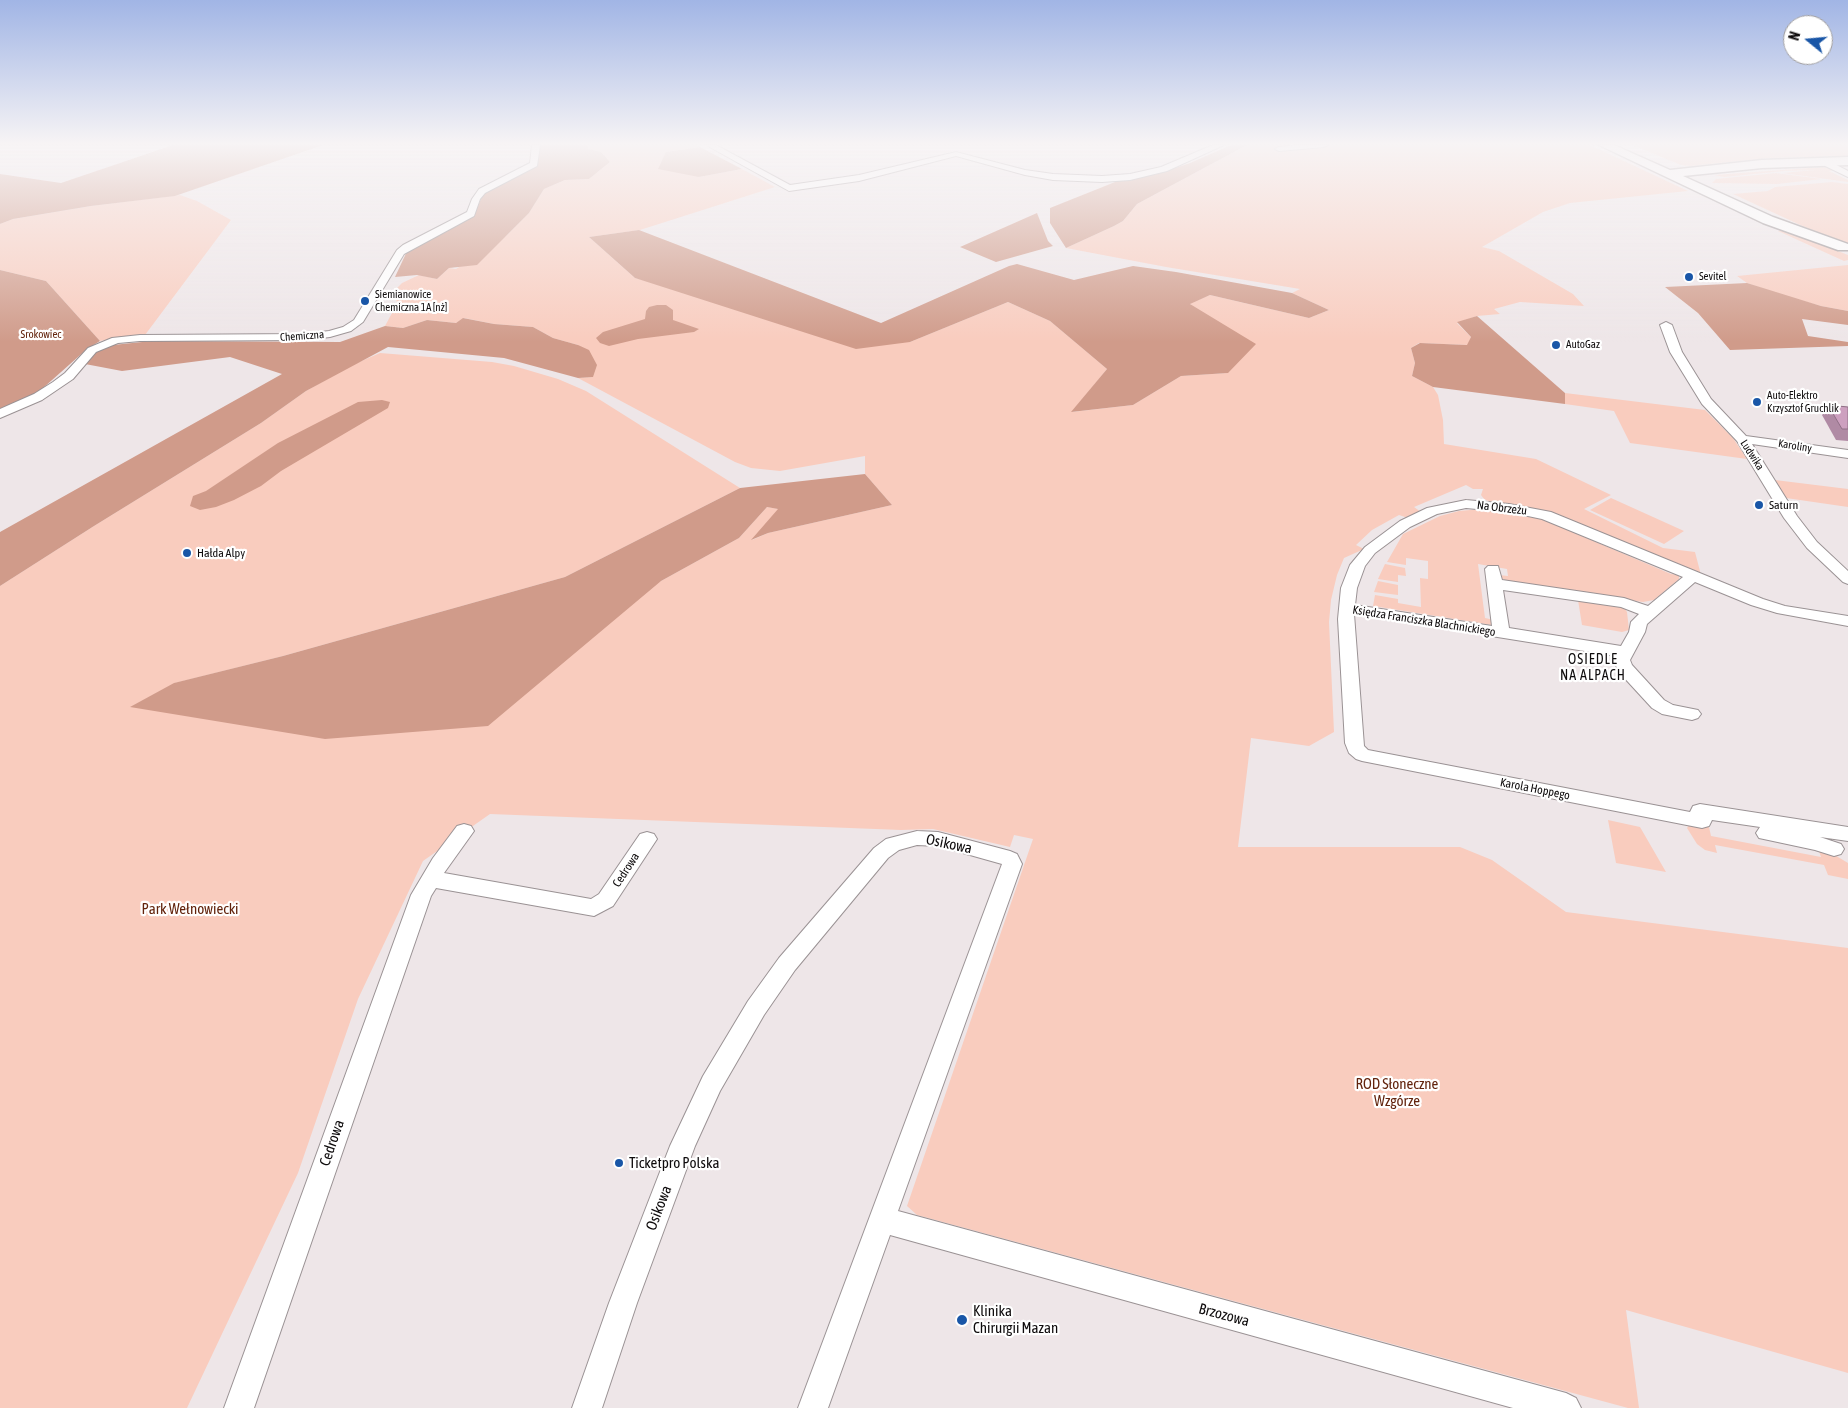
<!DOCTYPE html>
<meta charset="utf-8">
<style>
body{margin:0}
#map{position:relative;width:1848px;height:1408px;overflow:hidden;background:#eee6e8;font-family:"Asap Condensed",sans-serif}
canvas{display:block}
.north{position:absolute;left:1783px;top:15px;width:50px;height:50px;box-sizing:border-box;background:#fff;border:1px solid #9f9d9e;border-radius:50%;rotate:287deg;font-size:14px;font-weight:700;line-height:20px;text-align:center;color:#0e0b0c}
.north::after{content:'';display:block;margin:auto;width:18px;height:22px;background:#1956a7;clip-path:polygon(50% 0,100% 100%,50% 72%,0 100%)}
</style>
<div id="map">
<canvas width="1848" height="1408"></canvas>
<div class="north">N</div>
</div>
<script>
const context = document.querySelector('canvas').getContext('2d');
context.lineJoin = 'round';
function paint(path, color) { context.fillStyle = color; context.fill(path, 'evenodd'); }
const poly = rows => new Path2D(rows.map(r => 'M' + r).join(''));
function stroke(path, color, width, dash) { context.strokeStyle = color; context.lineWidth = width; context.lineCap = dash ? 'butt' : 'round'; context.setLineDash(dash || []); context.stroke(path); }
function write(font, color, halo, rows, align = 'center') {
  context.font = font + ' "Asap Condensed",sans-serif'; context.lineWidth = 4.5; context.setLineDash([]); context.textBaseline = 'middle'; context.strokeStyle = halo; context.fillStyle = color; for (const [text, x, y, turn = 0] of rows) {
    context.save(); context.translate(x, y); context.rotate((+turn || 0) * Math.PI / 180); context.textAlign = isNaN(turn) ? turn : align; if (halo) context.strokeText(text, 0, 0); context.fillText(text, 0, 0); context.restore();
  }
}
paint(poly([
 [587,145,697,145,700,147,666,152,699,177,742,169,775,187,640,230,589,237,635,278,910,342,1008,302,1050,321,1107,369,1072,412,1133,405,1181,376,1228,373,1190,303,1210,295,1309,318,1329,310,1292,293,1300,289,1166,267,1066,248,1114,226,1123,221,1137,204,1247,145,1590,145,1688,191,1570,203,1543,212,1482,247,1499,251,1573,294,1584,306,1520,302,1494,309,1500,314,1477,316,1457,323,1471,337,1468,345,1419,343,1411,348,1415,363,1412,376,1433,387,1438,395,1443,420,1444,444,1536,459,1611,495,1584,509,1663,548,1695,552,1701,575,1548,512,1491,502,1484,499,1481,495,1483,489,1473,489,1466,485,1414,507,1421,512,1408,518,1399,515,1372,530,1356,545,1364,549,1344,558,1337,575,1331,600,1329,622,1334,732,1309,746,1251,738,1238,847,1460,847,1492,860,1566,912,1848,948,1848,1373,1626,1310,1639,1408,1628,1408,917,1215,907,1206,1033,839,1014,835,1010,847,933,829,901,830,490,814,423,861,358,999,298,1173,187,1408,0,1408,0,586,94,526,261,423,306,391,350,366,380,353,492,362,514,366,558,379,586,391,740,488,565,577,283,656,175,683,131,707,661,581,739,538,767,507,779,509,752,540,768,533,892,505,865,474,865,456,780,471,751,468,735,462,578,378,593,377,578,345,553,338,533,327,494,324,464,318,456,323,427,320,403,328,385,326,392,313,403,304,396,301,400,290,397,288,402,283,419,275,437,279,449,268,456,269,506,236,529,213,544,189,565,180,589,179,610,162,601,152,587,149],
 [1632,145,1848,145,1848,156,1769,158,1691,166,1681,165],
 [1822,167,1837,170,1829,171,1848,180,1848,182,1782,173,1814,170,1784,171,1724,177,1714,175],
 [1776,173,1822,179,1777,184,1712,183,1716,179],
 [1832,182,1848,184,1848,247,1733,194,1768,191,1775,187],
 [180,195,197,201,231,220,145,335,133,335,100,341,46,281,0,270,0,224,13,219,91,206],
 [1785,230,1848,255,1848,260,1844,261,1778,231],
 [1848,265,1848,311,1821,306,1775,293,1747,283,1737,276],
 [1565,393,1705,410,1733,438,1747,459,1630,443,1614,411,1565,404],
 [1775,480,1848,489,1848,507,1786,498],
 [1611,498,1684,531,1664,544,1590,510],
 [1482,509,1535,516,1578,532,1577,534,1671,574,1679,575,1679,579,1654,600,1643,602,1515,584,1503,579,1499,575,1508,576,1507,569,1478,564,1485,618,1494,620,1492,625,1373,606,1375,595,1398,599,1398,603,1421,607,1420,578,1428,579,1428,561,1406,558,1406,565,1387,562,1403,534,1440,516,1459,511],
 [1385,564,1405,568,1406,576,1398,575,1398,582,1378,579],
 [1378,581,1398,585,1398,595,1374,592],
 [1578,600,1620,607,1625,609,1627,612,1629,630,1622,632,1582,625],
 [1608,820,1640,827,1666,872,1616,863],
 [1689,825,1709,827,1711,836,1821,857,1818,848,1828,851,1848,863,1848,879,1828,875,1824,865,1715,845,1717,853,1705,850,1697,844,1687,828]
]), '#f9ccbe');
paint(poly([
 [173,145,323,145,175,196,91,206,13,219,0,224,0,174,61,183],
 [538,145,587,145,588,149,601,152,610,162,589,179,565,180,544,189,529,213,477,265,449,268,437,279,417,275,395,277,409,247,475,213,483,194,538,164],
 [1231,145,1247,145,1137,204,1123,221,1114,226,1066,248,1050,223,1050,208,1120,180,1157,174,1190,163],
 [700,147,742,169,699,177,658,169,666,152],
 [1037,213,1048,241,1053,246,996,262,960,247],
 [639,230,881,323,1009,266,1017,264,1074,280,1133,266,1176,272,1292,293,1329,310,1309,318,1210,295,1190,304,1256,344,1228,373,1181,376,1133,405,1071,412,1107,369,1050,321,1008,302,910,342,856,349,635,278,589,237],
 [0,270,46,281,100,341,87,349,34,396,0,410],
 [1747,283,1821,306,1848,311,1848,325,1802,319,1808,336,1848,342,1848,346,1730,350,1698,313,1665,287],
 [657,305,666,305,673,310,673,320,699,329,694,332,638,339,609,346,600,343,596,338,603,332,645,319,646,311,649,307],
 [1477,316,1565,393,1565,404,1433,387,1412,376,1415,363,1411,348,1420,343,1467,345,1471,337,1457,322],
 [463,318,494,324,533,327,553,338,578,345,589,350,597,365,593,377,578,378,504,358,388,347,306,391,261,423,94,526,0,586,0,532,282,374,230,357,122,371,85,364,103,346,152,341,340,342,385,326,403,328,427,320,456,323],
 [382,400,390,402,388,408,281,471,261,486,234,500,216,507,200,510,190,506,193,496,206,491,278,443,358,402],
 [865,474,892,505,768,533,751,540,778,509,767,507,739,538,661,581,488,726,325,739,130,707,174,683,283,656,565,577,740,488]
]), '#d09b8a');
const street = poly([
 [532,145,540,145,537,166,485,193,480,199,474,216,404,254,363,322,351,331,330,337,305,340,140,341,118,343,96,352,73,379,42,400,0,418,0,409,34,394,53,382,65,373,88,348,112,338,140,335,305,334,329,331,343,327,354,320,397,250,403,245,467,212,472,199,479,189,530,163,532,145],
 [706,145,716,145,790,185,859,175,956,152,1025,170,1053,174,1102,176,1130,174,1161,167,1213,145,1224,145,1167,171,1130,180,1102,182,1053,180,1025,175,956,156,859,181,789,191,706,145],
 [1297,145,1328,145,1324,147,1279,151,1275,149,1279,147,1297,145],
 [1819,159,1825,159,1848,171,1848,177,1819,163,1819,159],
 [1666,322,1672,325,1682,352,1711,399,1746,436,1848,450,1848,458,1752,444,1797,516,1817,542,1848,571,1848,584,1843,582,1807,548,1784,518,1737,441,1702,404,1670,352,1660,325,1666,322],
 [1466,500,1509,504,1551,512,1763,599,1785,606,1848,616,1848,626,1777,613,1751,605,1695,582,1647,624,1645,632,1630,660,1632,665,1664,700,1673,705,1698,710,1701,714,1698,718,1692,720,1662,714,1652,708,1618,671,1614,660,1616,656,1354,614,1364,746,1368,750,1690,812,1693,806,1700,804,1848,827,1848,841,1820,837,1841,844,1844,849,1841,854,1834,856,1815,850,1759,838,1756,833,1760,827,1712,820,1709,826,1702,828,1362,761,1356,759,1349,753,1345,743,1338,619,1341,588,1350,565,1365,547,1400,521,1427,508,1466,500],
 [1466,508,1509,512,1542,519,1683,577,1648,606,1624,598,1502,580,1498,566,1488,566,1485,569,1492,626,1355,605,1357,588,1365,566,1375,553,1410,527,1437,514,1466,508],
 [1503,590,1621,607,1639,614,1631,622,1629,632,1621,646,1509,628,1503,590],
 [464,824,471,826,474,831,444,873,591,899,599,894,640,834,647,832,654,834,657,839,613,906,594,916,436,888,431,896,254,1408,224,1408,411,895,433,858,457,826,464,824],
 [917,831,938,832,1010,851,1017,854,1022,864,898,1211,1566,1393,1576,1398,1581,1408,1513,1408,890,1235,828,1408,798,1408,1002,864,938,846,917,845,899,850,888,858,795,970,764,1015,720,1091,695,1146,637,1303,602,1408,572,1408,609,1303,670,1146,703,1076,748,1001,779,958,874,848,886,839,917,831]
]);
const secondary = poly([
 [1599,145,1614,145,1670,170,1762,160,1848,157,1848,165,1762,168,1683,176,1773,217,1848,244,1848,250,1838,250,1763,223,1599,145]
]);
stroke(street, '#9a9294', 2);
stroke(secondary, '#9a9294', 3);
paint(street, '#fff');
paint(secondary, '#fff');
paint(poly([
 [1828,405,1848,407,1848,441,1836,440,1822,415]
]), '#b08aa4');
const building = poly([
 [1828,405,1848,407,1848,429,1842,429,1828,405]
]);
paint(building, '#cda0bf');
stroke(building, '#907086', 1);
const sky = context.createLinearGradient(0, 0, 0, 342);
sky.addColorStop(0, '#a1b5e5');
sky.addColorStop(0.42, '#f7f4f5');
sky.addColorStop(1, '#f7f4f500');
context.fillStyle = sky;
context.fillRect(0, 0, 1848, 342);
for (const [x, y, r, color] of [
 [1689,277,5,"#1956a7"],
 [365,301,5,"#1956a7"],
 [1556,345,5,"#1956a7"],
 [1757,402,5,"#1956a7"],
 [1759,505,5,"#1956a7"],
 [187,553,5,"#1956a7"],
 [619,1163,5,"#1956a7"],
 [962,1320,6,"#1956a7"]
]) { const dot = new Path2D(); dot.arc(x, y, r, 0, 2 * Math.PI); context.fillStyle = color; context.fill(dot); stroke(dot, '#fff', 2); }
write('11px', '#0e0b0c', '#fff', [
 ["Sevitel",1699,277],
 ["Siemianowice",375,295],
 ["Chemiczna 1A [nż]",375,308],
 ["AutoGaz",1566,345],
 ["Auto-Elektro",1767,396],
 ["Krzysztof Gruchlik",1767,409]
], 'left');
write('11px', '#62230c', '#fff', [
 ["Srokowiec",41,335]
]);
write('11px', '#0e0b0c', '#fff', [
 ["Chemiczna",302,336,-4],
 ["Karoliny",1795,446,9],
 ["Ludwika",1752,455,57]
]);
write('12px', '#0e0b0c', '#fff', [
 ["Saturn",1769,505],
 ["Hałda Alpy",197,553]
], 'left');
write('12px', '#0e0b0c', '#fff', [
 ["Na Obrzeżu",1502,508,7],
 ["Księdza Franciszka Blachnickiego",1424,621,9],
 ["Karola Hoppego",1535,789,11],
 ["Cedrowa",626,870,-57]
]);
context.letterSpacing = '1px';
write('14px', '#0e0b0c', '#fff', [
 ["OSIEDLE",1593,660],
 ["NA ALPACH",1593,676]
]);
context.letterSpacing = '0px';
write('15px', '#0e0b0c', '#fff', [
 ["Osikowa",949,844,12],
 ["Cedrowa",332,1143,-71],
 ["Osikowa",659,1208,-69],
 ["Brzozowa",1224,1315,15]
]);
write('15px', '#62230c', '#fff', [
 ["Park Wełnowiecki",190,909],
 ["ROD Słoneczne",1397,1084],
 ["Wzgórze",1397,1101]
]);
write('15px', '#0e0b0c', '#fff', [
 ["Ticketpro Polska",629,1163],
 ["Klinika",973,1311],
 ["Chirurgii Mazan",973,1328]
], 'left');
</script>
